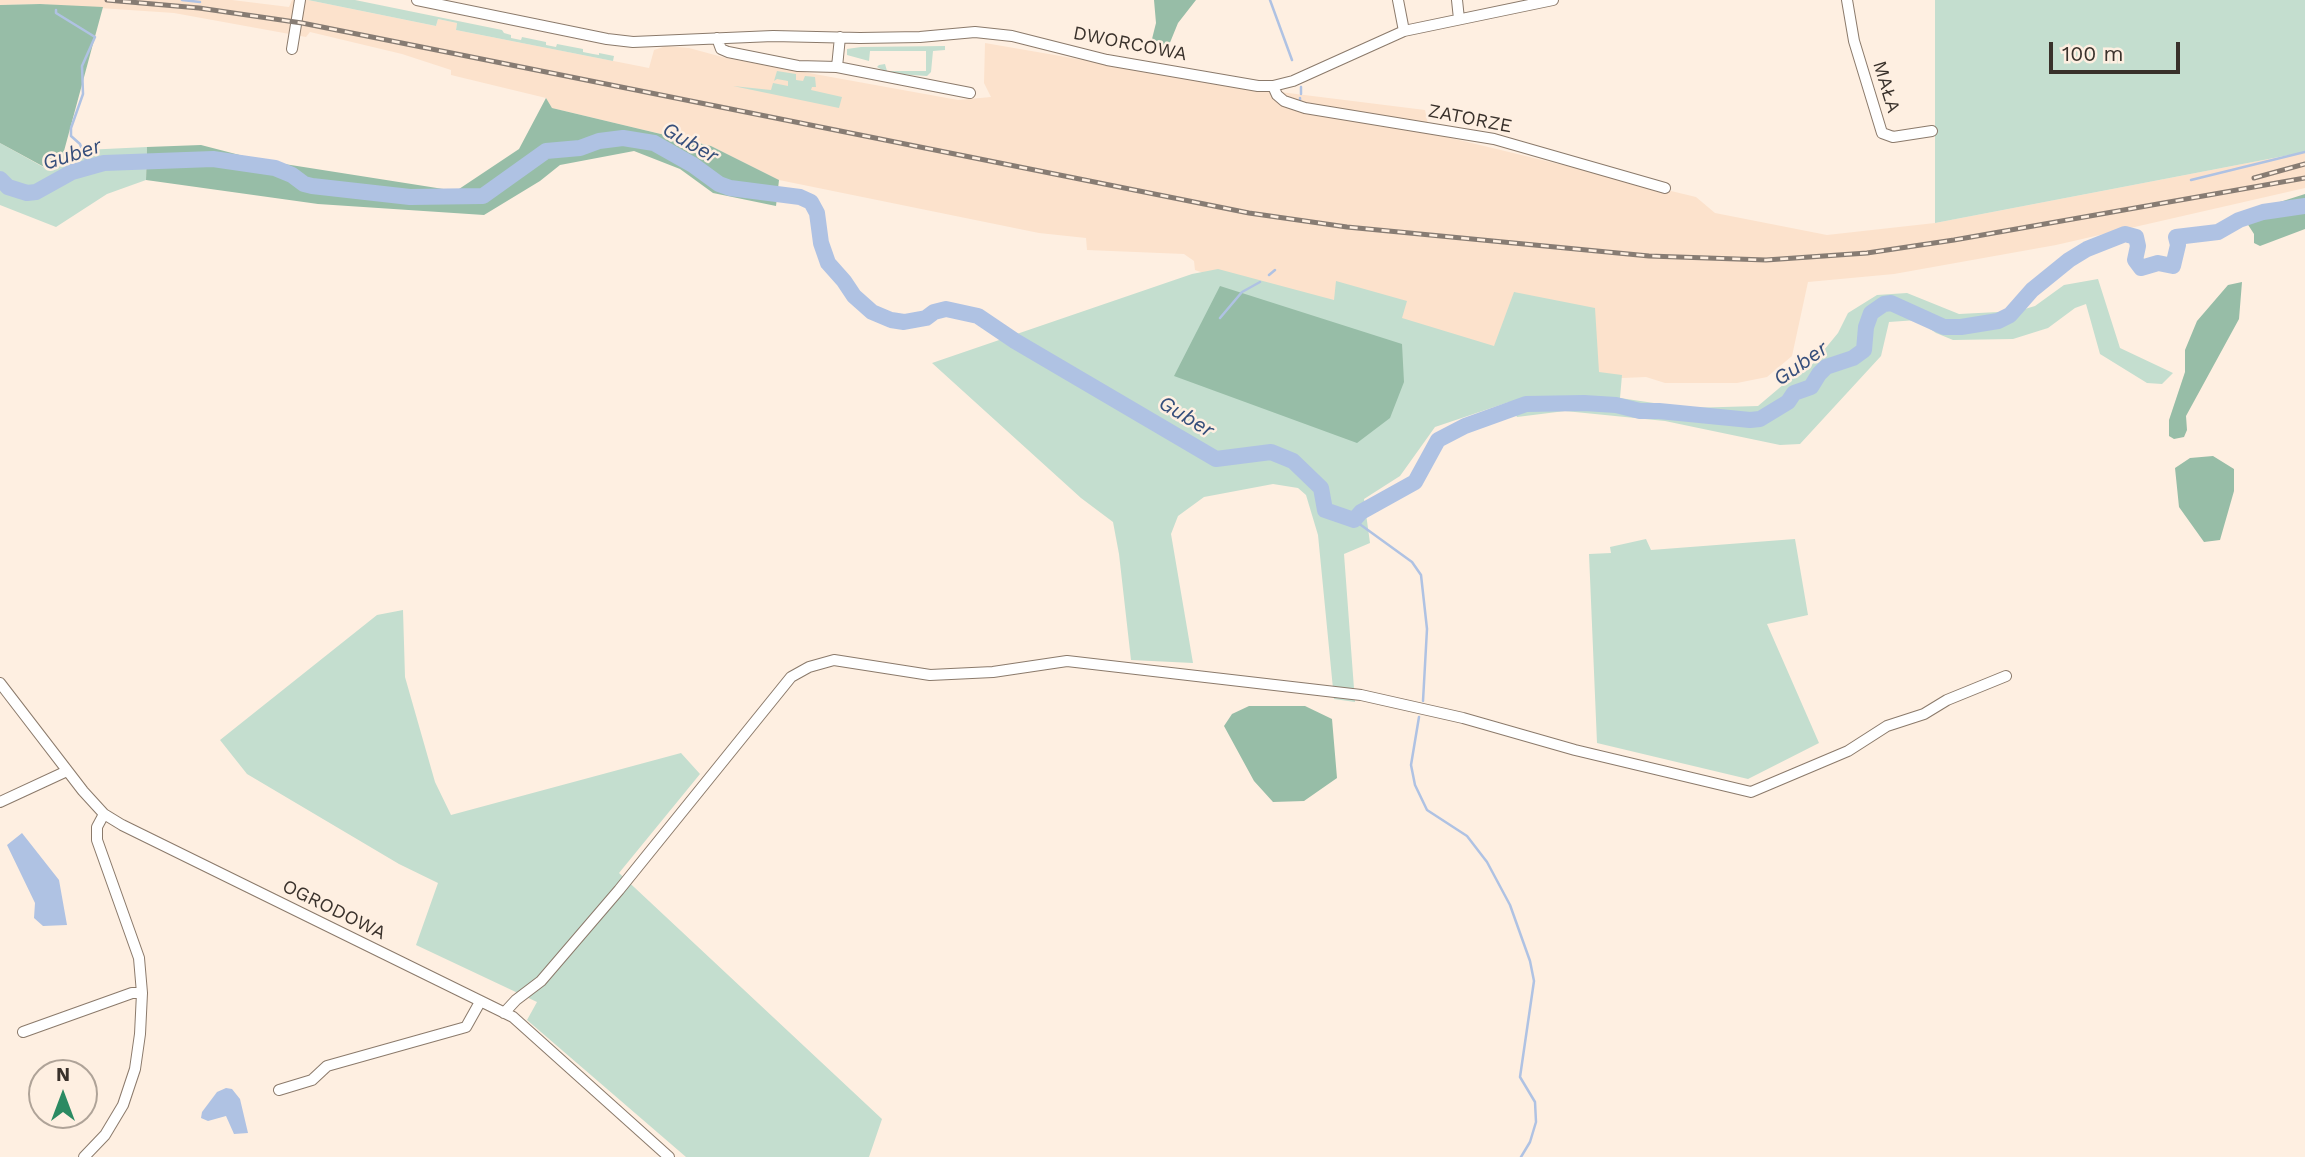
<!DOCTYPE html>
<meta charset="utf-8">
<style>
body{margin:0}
#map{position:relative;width:2305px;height:1157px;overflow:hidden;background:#feefe1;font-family:"Work Sans",sans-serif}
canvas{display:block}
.north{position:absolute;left:28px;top:1059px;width:70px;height:70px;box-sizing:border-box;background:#feefe1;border:2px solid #afa398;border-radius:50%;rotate:0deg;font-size:19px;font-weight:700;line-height:28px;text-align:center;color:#39312b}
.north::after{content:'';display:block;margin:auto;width:24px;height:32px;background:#2b8a62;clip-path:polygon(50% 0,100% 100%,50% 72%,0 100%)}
.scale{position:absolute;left:2049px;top:42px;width:131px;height:32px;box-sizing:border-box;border:4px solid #39312b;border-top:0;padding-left:9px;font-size:21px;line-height:24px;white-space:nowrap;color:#39312b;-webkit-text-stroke:5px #feefe1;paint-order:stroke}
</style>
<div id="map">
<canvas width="2305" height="1157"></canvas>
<div class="north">N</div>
<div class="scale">100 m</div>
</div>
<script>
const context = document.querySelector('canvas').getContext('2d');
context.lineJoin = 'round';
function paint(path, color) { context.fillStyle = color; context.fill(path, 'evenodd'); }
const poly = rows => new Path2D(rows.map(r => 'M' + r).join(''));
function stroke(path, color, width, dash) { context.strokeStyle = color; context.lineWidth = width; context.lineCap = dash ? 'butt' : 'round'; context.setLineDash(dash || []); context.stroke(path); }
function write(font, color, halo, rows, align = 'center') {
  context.font = font + ' "Work Sans",sans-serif'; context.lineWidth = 5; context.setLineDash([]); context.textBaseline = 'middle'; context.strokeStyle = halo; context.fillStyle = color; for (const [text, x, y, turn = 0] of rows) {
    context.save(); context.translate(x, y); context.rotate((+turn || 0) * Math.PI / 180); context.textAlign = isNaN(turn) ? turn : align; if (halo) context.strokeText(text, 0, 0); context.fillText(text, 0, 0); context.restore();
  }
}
paint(poly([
 [0,0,232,0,289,7,292,0,308,0,436,26,438,19,457,23,456,30,649,68,654,50,666,46,689,48,726,58,958,100,991,97,984,83,985,43,1240,87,1425,110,1430,133,1696,197,1715,213,1827,235,1935,223,2305,152,2305,188,2056,245,1894,274,1808,282,1792,356,1767,377,1737,383,1665,383,1646,377,1529,382,1380,334,1195,270,1194,261,1184,254,1087,250,1086,238,1039,233,779,180,711,146,552,108,546,98,451,75,451,70,402,54,310,32,306,37,174,13,40,4,0,5]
]), '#fce2cc');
paint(poly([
 [308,0,355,0,502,30,504,33,511,35,511,38,521,40,522,37,546,42,546,45,556,47,557,44,583,49,583,52,593,54,599,55,599,53,614,56,613,61,456,30,457,23,438,19,436,26],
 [1935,0,2305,0,2305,152,1935,223],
 [945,46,945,50,933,51,931,72,927,76,897,74,886,72,877,67,879,65,885,64,887,71,926,71,926,51,870,51,869,61,847,55,847,49,861,47],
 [777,71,796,74,796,80,803,81,805,76,815,77,816,87,812,87,811,90,842,97,839,108,733,86,771,90,773,83,788,86,788,81,777,79,774,81],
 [0,143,45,168,64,151,147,147,146,180,107,194,56,227,0,205],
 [1218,269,1334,300,1336,281,1407,301,1402,318,1494,346,1514,292,1595,308,1599,372,1622,375,1620,398,1688,408,1758,406,1784,384,1810,367,1838,333,1848,313,1877,295,1907,293,1959,314,2018,311,2035,306,2064,285,2098,279,2120,348,2173,373,2162,384,2147,383,2100,354,2086,304,2075,308,2048,328,2013,339,1953,340,1936,333,1917,320,1889,322,1881,356,1800,444,1780,445,1665,421,1565,411,1517,417,1509,402,1435,427,1400,476,1364,499,1370,543,1344,554,1355,702,1334,699,1318,535,1306,495,1298,488,1273,484,1204,497,1178,516,1171,534,1193,663,1131,660,1119,554,1113,522,1081,498,932,363,1192,274],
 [1646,539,1651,550,1795,539,1808,615,1767,624,1819,743,1748,779,1597,743,1589,554,1611,553,1610,547],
 [403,610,405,677,435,782,451,815,681,753,700,774,619,873,882,1119,869,1157,686,1157,527,1020,537,1002,416,945,438,883,399,864,247,774,220,740,377,615]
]), '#c4decf');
paint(poly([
 [1154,0,1196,0,1178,23,1169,45,1160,49,1152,39,1156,23],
 [40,4,103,7,64,151,46,168,0,143,0,5],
 [546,98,552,108,711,146,779,180,776,206,713,193,680,169,634,151,560,165,540,181,484,215,318,204,146,180,147,147,201,145,259,160,456,191,519,149],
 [2305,194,2305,229,2260,246,2254,243,2254,234,2245,220,2245,213],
 [2242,282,2239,319,2186,416,2187,430,2184,437,2174,439,2169,436,2169,420,2185,372,2185,350,2197,321,2228,285],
 [1220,286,1402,344,1404,382,1390,418,1357,443,1174,376],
 [2213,456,2234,469,2234,491,2220,540,2204,542,2179,507,2175,468,2190,458],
 [1249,706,1305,706,1332,719,1337,778,1304,801,1273,802,1254,781,1224,726,1232,714]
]), '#97bda7');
paint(poly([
 [22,833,59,880,67,925,43,926,34,918,35,903,7,845],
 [226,1088,232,1089,240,1099,248,1133,234,1134,226,1116,208,1121,201,1118,202,1112,217,1092]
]), '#afc2e3');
stroke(poly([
 [182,0,200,2],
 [1270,0,1292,60],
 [56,10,56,13,95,37,82,66,83,94,71,128,71,136,80,144,88,166],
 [1301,94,1301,87],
 [1300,98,1300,101],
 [2191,180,2305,152],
 [1269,275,1275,270],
 [1220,318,1242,292,1260,282],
 [1354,520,1412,562,1421,575,1427,629,1423,701],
 [1419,717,1411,765,1415,785,1427,810,1467,836,1487,862,1510,905,1530,961,1534,981,1520,1077,1535,1102,1536,1122,1530,1142,1521,1157]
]), '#afc2e3', 2.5);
stroke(poly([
 [0,179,8,187,27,193,36,192,72,172,104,163,213,159,275,168,292,175,304,184,312,186,410,197,483,196,546,151,580,148,599,141,623,138,654,143,693,165,719,184,730,188,800,197,811,202,817,213,821,243,828,263,844,281,854,296,872,312,891,320,904,322,926,318,934,312,946,309,978,316,1015,341,1216,459,1271,452,1293,461,1321,488,1325,510,1354,520,1361,512,1415,482,1438,440,1465,426,1526,404,1584,403,1616,405,1640,411,1659,411,1750,420,1760,419,1788,402,1794,393,1811,387,1819,374,1826,367,1853,358,1864,350,1866,327,1871,313,1884,304,1891,303,1944,327,1961,327,1998,321,2010,315,2032,290,2069,260,2087,249,2125,234,2136,237,2138,246,2135,260,2141,268,2158,263,2173,266,2178,245,2176,237,2218,232,2239,220,2263,212,2305,206]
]), '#afc2e3', 16);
const minor = poly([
 [417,0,607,39,633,42,773,36,860,38,920,37,975,32,1012,36,1107,60,1258,86,1273,86,1293,81,1404,31,1553,0],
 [1398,0,1404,31],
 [1457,0,1459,19],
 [1847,0,1854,41,1882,133,1893,137,1932,131],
 [717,38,721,49,728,52,798,66,837,67,970,93],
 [292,49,300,0],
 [837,67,840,37],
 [1273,86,1277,95,1284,101,1305,108,1494,139,1665,188],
 [0,683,83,791,104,814,122,825,513,1017,669,1157],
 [0,802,67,771],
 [504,1013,516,1000,541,981,619,890,791,677,809,667,834,660,930,675,993,672,1067,661,1361,695,1463,718,1575,750,1751,792,1848,751,1887,726,1924,714,1947,700,2006,676],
 [23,1032,132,993,142,993],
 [279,1090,312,1080,327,1066,466,1027,480,1002],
 [84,1157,105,1135,123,1105,135,1069,140,1034,142,993,139,958,97,840,97,827,104,814]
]);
stroke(minor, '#8b7a6b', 12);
stroke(minor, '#fff', 10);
const rail = poly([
 [107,0,199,8,302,23,1249,213,1347,227,1649,256,1766,260,1867,253,1954,240,2305,178],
 [2254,178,2305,164]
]);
stroke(rail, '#877c73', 5);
stroke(rail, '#feefe1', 2.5, [8]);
write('19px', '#39312b', '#feefe1', [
 ["DWORCOWA",1130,44,11],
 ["MAŁA",1886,87,73],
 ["ZATORZE",1470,119,11],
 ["OGRODOWA",334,910,26]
]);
write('italic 21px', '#354e7b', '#feefe1', [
 ["Guber",690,143,30],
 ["Guber",72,155,-18],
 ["Guber",1801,364,-35],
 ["Guber",1186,417,31]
]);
</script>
